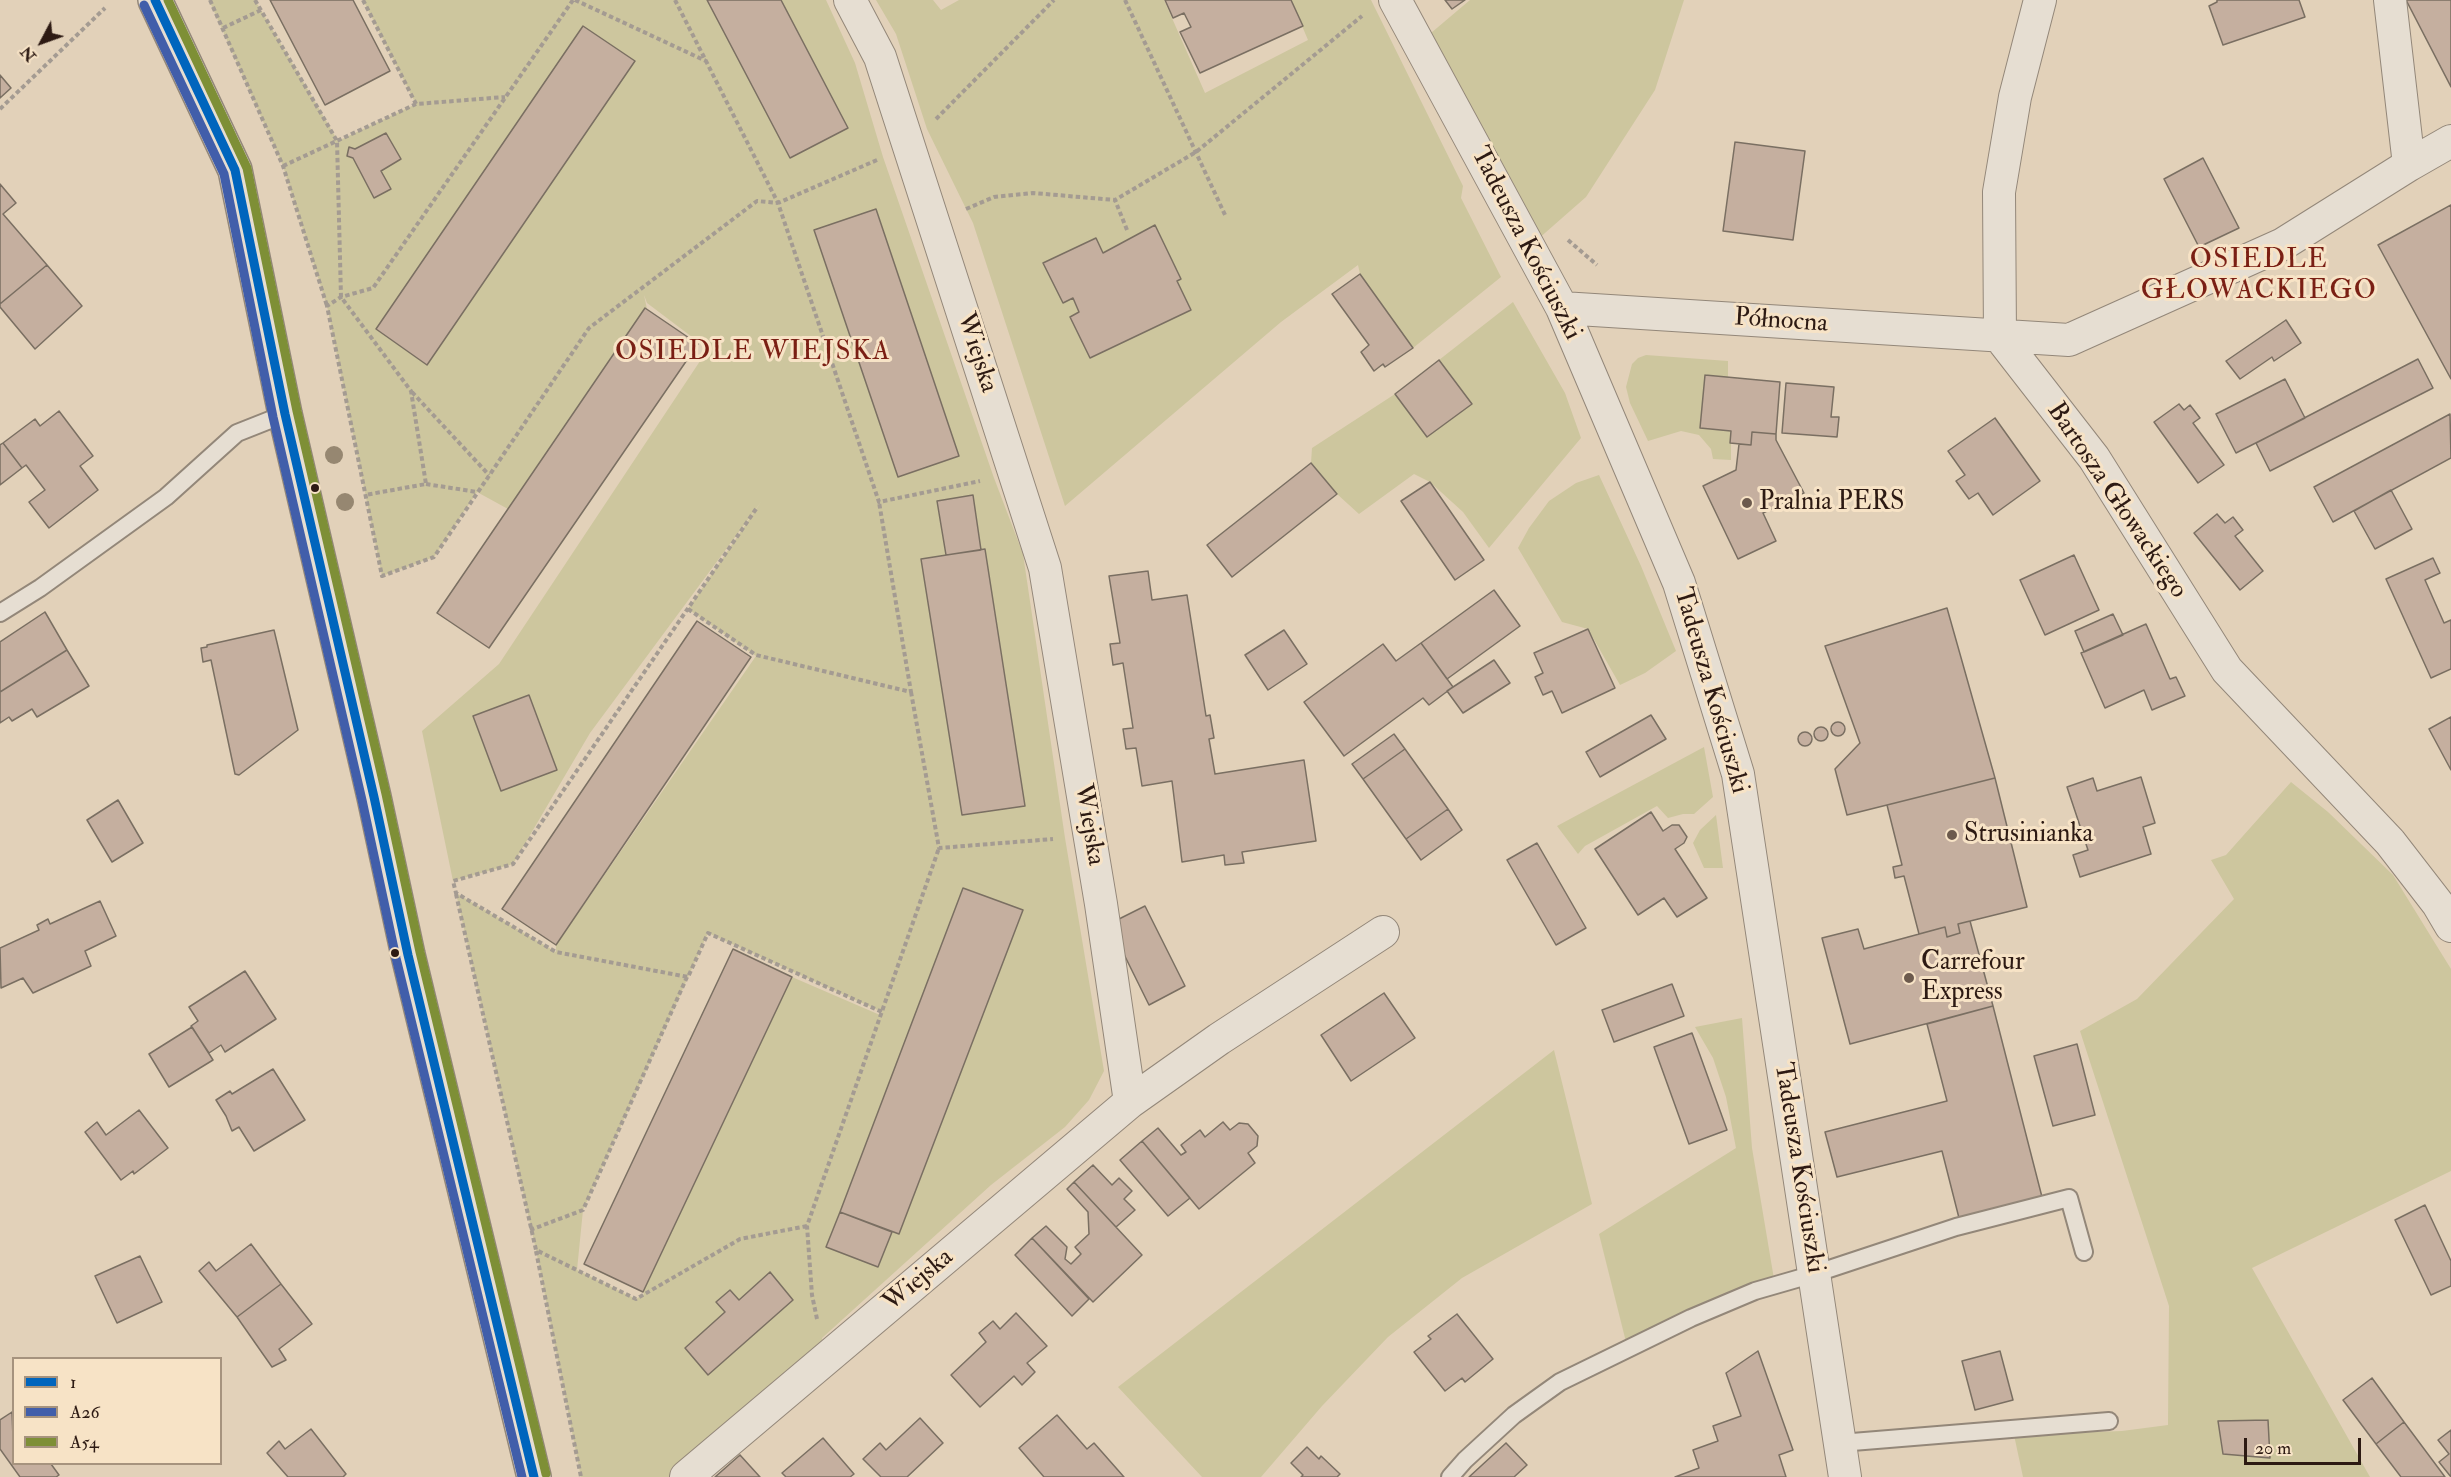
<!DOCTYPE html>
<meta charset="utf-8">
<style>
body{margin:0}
#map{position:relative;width:2451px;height:1477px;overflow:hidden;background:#e2d1b9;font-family:"IM FELL Double Pica",serif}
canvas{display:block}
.legend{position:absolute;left:12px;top:1357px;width:210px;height:108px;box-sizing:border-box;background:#f7e3c6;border:2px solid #a6937e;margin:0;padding:8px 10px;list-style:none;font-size:18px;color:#2d1a13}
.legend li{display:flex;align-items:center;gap:12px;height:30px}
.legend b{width:30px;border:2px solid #a6937e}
.north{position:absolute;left:12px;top:12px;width:60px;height:60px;-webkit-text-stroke:4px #f7e3c6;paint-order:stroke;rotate:229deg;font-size:16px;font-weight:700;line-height:24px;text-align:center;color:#2d1a13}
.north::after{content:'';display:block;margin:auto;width:21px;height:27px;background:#2d1a13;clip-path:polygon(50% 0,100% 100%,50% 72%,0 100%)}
.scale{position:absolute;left:2244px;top:1438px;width:117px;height:27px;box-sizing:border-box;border:3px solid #2d1a13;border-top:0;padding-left:8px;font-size:18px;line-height:21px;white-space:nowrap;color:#2d1a13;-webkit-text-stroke:4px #f7e3c6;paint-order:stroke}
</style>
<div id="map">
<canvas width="2451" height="1477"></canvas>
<ul class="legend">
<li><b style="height:8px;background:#0065bd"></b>1</li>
<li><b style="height:8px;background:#415eaa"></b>A26</li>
<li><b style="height:8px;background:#7e8f36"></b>A54</li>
</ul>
<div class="north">N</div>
<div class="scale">20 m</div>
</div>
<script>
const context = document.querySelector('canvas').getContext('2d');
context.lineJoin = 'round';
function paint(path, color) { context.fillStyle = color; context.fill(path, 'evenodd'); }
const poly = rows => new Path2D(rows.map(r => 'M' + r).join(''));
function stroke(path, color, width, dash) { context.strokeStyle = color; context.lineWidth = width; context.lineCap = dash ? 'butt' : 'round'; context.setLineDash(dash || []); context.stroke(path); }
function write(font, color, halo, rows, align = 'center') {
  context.font = font + ' "IM FELL Double Pica",serif'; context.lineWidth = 6; context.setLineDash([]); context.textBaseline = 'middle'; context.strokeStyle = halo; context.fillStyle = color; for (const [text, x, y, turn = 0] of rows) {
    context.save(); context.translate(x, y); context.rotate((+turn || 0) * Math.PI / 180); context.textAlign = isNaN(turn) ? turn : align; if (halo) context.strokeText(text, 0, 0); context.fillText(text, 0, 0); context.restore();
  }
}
paint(poly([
 [209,0,255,0,338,141,416,104,363,0,826,0,855,63,883,157,994,478,1023,554,1065,838,1104,1071,1089,1100,1065,1127,991,1185,822,1338,826,1359,686,1477,581,1477,536,1250,456,893,556,952,556,945,756,656,688,609,761,502,590,733,513,864,453,881,422,731,499,664,708,349,647,303,644,295,647,309,508,509,477,492,434,557,382,576,327,306,283,166],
 [708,933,882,1012,880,1015,792,977,643,1292,644,1294,636,1299,577,1270,583,1210],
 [876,0,933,0,941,10,959,0,1164,0,1205,93,1308,40,1291,0,1371,0,1463,186,1461,198,1501,277,1413,348,1360,274,1358,265,1281,322,1065,506,973,223,927,129,896,34],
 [1470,0,1684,0,1655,90,1586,197,1529,247,1418,44],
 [1513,302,1565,393,1581,438,1489,548,1463,512,1430,482,1414,474,1359,514,1337,494,1311,463,1312,448,1395,394,1427,437,1472,404,1439,360],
 [1646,355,1728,361,1728,377,1705,375,1700,427,1731,431,1731,460,1713,459,1711,449,1699,435,1681,431,1648,441,1630,403,1626,387,1632,364,1638,358],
 [1599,475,1641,566,1676,651,1645,673,1620,685,1588,629,1562,622,1518,548,1529,528,1549,501,1576,483],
 [1704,747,1713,797,1694,814,1683,814,1668,818,1657,806,1585,846,1578,854,1557,826],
 [2291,782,2328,812,2393,875,2451,969,2451,1171,2252,1268,2370,1477,2023,1477,2014,1435,2122,1431,2168,1425,2169,1306,2080,1031,2137,999,2234,899,2211,860,2226,855],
 [1716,815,1723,868,1704,868,1693,843,1700,830],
 [1742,1018,1752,1148,1775,1285,1628,1350,1599,1234,1736,1148,1726,1097,1713,1058,1695,1027],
 [1554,1050,1592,1204,1462,1278,1388,1337,1322,1406,1261,1477,1202,1477,1118,1387]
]), '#cdc69e');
const building = poly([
 [270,0,353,0,390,71,325,105,270,0],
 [707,0,781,0,848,128,790,158,707,0],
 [1165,0,1291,0,1303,26,1200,73,1180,32,1191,27,1184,13,1173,18,1165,0],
 [1445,0,1465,0,1452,9,1445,0],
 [2217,0,2299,0,2305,17,2223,45,2209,6,2217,2,2217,0],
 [2406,0,2451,0,2451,87,2406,0],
 [583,26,635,61,427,365,376,329,583,26],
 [0,75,11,88,0,98,0,75],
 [386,133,401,159,381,171,391,189,374,198,353,158,347,156,349,147,355,149,386,133],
 [1735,142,1805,151,1793,240,1723,231,1735,142],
 [2203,158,2239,228,2199,247,2164,179,2203,158],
 [0,184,16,203,3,214,47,265,0,304,0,184],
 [2451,205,2451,379,2378,245,2451,205],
 [876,209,959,456,898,477,814,230,876,209],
 [1155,225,1181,279,1177,281,1191,310,1090,358,1070,317,1079,312,1073,298,1063,303,1043,263,1096,238,1103,253,1155,225],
 [47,265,82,306,35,349,0,307,0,304,47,265],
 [1360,274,1413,348,1385,367,1383,364,1374,371,1361,352,1369,345,1332,294,1360,274],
 [645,308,698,344,489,648,437,613,645,308],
 [2286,320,2301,343,2274,361,2272,357,2240,379,2226,361,2286,320],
 [2418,359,2433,388,2270,471,2256,443,2418,359],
 [1439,360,1472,404,1427,437,1395,394,1439,360],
 [1705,375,1780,382,1776,434,1752,432,1751,445,1730,443,1731,431,1700,428,1705,375],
 [2285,379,2305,418,2236,453,2216,414,2285,379],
 [1786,383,1834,387,1831,417,1839,417,1837,437,1782,433,1786,383],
 [2179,404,2184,410,2190,405,2200,418,2193,423,2224,465,2198,483,2154,422,2179,404],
 [59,411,93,456,80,466,98,490,49,528,29,502,45,490,26,465,22,468,3,443,35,419,40,426,59,411],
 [2450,414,2451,458,2333,522,2314,487,2450,414],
 [1995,418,2040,481,1993,515,1978,493,1969,499,1956,481,1965,475,1948,451,1995,418],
 [1752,432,1776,434,1776,440,1804,493,1763,513,1776,541,1738,559,1703,486,1736,470,1739,444,1751,445,1752,432],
 [3,443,22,468,0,485,0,445,3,443],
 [1311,463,1337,494,1232,577,1207,545,1311,463],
 [1430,482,1484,560,1455,580,1401,501,1430,482],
 [2391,490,2412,529,2375,549,2354,511,2391,490],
 [973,495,981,550,946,555,937,501,973,495],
 [2217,514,2225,523,2233,517,2243,530,2235,536,2263,571,2240,590,2194,533,2217,514],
 [985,549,1025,806,962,815,921,559,985,549],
 [2074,555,2099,610,2045,635,2020,580,2074,555],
 [2433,558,2440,573,2425,580,2444,623,2451,620,2451,669,2431,678,2386,579,2433,558],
 [1148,571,1152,600,1187,595,1206,716,1210,715,1214,738,1209,739,1215,774,1304,760,1316,841,1242,852,1244,863,1225,865,1224,855,1182,862,1172,781,1142,786,1136,748,1126,749,1123,729,1133,728,1123,663,1113,665,1110,644,1120,643,1109,576,1148,571],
 [1494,590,1520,626,1447,679,1421,643,1494,590],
 [1947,608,1995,778,1847,815,1835,769,1860,743,1825,646,1947,608],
 [45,612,67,650,0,692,0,642,45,612],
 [2113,614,2123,635,2084,652,2075,631,2113,614],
 [697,621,751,657,556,945,502,909,697,621],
 [2146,624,2170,679,2176,677,2185,696,2152,710,2144,690,2105,708,2081,653,2146,624],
 [1588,629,1615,688,1562,713,1552,691,1543,695,1535,677,1543,673,1534,653,1588,629],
 [274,630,298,730,239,775,235,774,211,660,203,662,201,648,207,647,207,645,274,630],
 [1284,630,1307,664,1268,690,1245,655,1284,630],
 [1421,643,1453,687,1429,705,1423,698,1344,756,1304,702,1383,644,1396,661,1421,643],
 [67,650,89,686,37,717,32,709,12,721,9,717,0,723,0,692,67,650],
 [1494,660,1510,683,1463,713,1447,691,1494,660],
 [529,695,557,770,501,791,473,716,529,695],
 [1651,715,1666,739,1600,777,1586,752,1651,715],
 [2451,717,2451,770,2429,729,2451,717],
 '1831 729a7 7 0 1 1 14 0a7 7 0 1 1-14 0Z',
 '1814 734a7 7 0 1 1 14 0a7 7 0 1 1-14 0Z',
 '1798 739a7 7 0 1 1 14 0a7 7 0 1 1-14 0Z',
 [1394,734,1405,749,1363,779,1352,764,1394,734],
 [1405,749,1448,809,1406,839,1363,779,1405,749],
 [2141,777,2155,823,2143,827,2151,854,2080,877,2073,855,2088,850,2067,787,2093,778,2097,791,2141,777],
 [1995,778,2027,907,1958,924,1960,933,1947,937,1945,927,1919,934,1904,876,1895,878,1893,867,1902,865,1887,805,1995,778],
 [118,800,143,843,112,862,87,820,118,800],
 [1448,809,1462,830,1421,860,1406,839,1448,809],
 [1651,812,1663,831,1672,825,1679,825,1687,837,1684,843,1675,849,1707,898,1677,917,1664,898,1638,915,1595,849,1651,812],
 [1537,843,1586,928,1556,945,1507,860,1537,843],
 [963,888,1023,910,899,1234,840,1212,963,888],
 [100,901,116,936,85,951,91,966,33,993,23,978,1,988,0,948,39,930,37,925,48,919,50,924,100,901],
 [1145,906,1185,986,1149,1005,1109,924,1145,906],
 [1970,921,1993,1006,1850,1044,1822,938,1858,929,1864,949,1945,927,1947,937,1960,933,1958,924,1970,921],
 [733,949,792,977,643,1292,584,1264,733,949],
 [245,971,276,1019,225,1052,221,1045,209,1053,191,1026,198,1021,189,1007,245,971],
 [1672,984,1684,1016,1614,1042,1602,1010,1672,984],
 [1384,993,1415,1038,1351,1081,1321,1035,1384,993],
 [1993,1006,2042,1197,1959,1218,1942,1151,1837,1177,1825,1132,1947,1101,1927,1024,1993,1006],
 [192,1027,213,1060,169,1087,149,1054,192,1027],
 [1692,1033,1727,1130,1689,1144,1654,1047,1692,1033],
 [2077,1044,2095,1115,2053,1126,2034,1056,2077,1044],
 [273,1069,305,1120,254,1151,239,1127,232,1131,226,1116,216,1100,230,1091,232,1094,273,1069],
 [139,1110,168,1148,134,1174,133,1171,121,1180,85,1132,97,1122,106,1135,139,1110],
 [1223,1122,1230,1130,1239,1123,1248,1124,1258,1136,1257,1146,1248,1153,1255,1163,1199,1209,1142,1141,1158,1128,1181,1155,1186,1152,1181,1145,1200,1130,1205,1137,1223,1122],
 [1142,1141,1190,1198,1168,1216,1120,1160,1142,1141],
 [1093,1165,1112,1185,1119,1178,1132,1191,1124,1199,1135,1210,1116,1227,1074,1182,1093,1165],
 [1074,1182,1142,1255,1093,1302,1032,1238,1046,1226,1067,1247,1065,1259,1071,1264,1081,1254,1075,1247,1089,1234,1088,1212,1067,1189,1074,1182],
 [2425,1205,2451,1261,2451,1286,2431,1295,2395,1220,2425,1205],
 [840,1212,892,1232,878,1267,826,1247,840,1212],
 [1032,1238,1089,1299,1072,1316,1015,1255,1032,1238],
 [251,1244,281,1284,237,1317,199,1271,209,1262,216,1271,251,1244],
 [140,1256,162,1302,117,1323,95,1276,140,1256],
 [770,1272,793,1300,708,1375,685,1348,725,1312,716,1302,730,1290,739,1300,770,1272],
 [281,1284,312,1324,279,1349,286,1360,272,1367,237,1317,281,1284],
 [1016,1313,1047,1346,1027,1363,1035,1372,1022,1385,1014,1376,980,1407,951,1375,986,1342,979,1333,993,1321,1000,1329,1016,1313],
 [1457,1314,1493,1359,1465,1382,1462,1378,1445,1391,1414,1352,1431,1339,1428,1336,1457,1314],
 [1758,1351,1793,1450,1779,1455,1786,1477,1675,1477,1699,1468,1693,1450,1718,1441,1713,1426,1741,1416,1726,1373,1758,1351],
 [2000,1351,2013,1400,1975,1410,1962,1361,2000,1351],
 [2372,1378,2404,1422,2376,1444,2343,1400,2372,1378],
 [12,1412,14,1464,51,1464,59,1475,56,1477,20,1477,0,1449,0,1420,12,1412],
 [1057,1415,1087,1449,1094,1443,1124,1477,1044,1477,1019,1448,1057,1415],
 [920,1418,943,1443,907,1477,881,1477,863,1459,880,1443,886,1450,920,1418],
 [2268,1420,2270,1458,2223,1454,2218,1421,2268,1420],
 [2404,1422,2445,1477,2401,1477,2376,1444,2404,1422],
 [311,1429,346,1474,343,1477,288,1477,267,1453,279,1441,285,1449,311,1429],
 [2451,1430,2451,1477,2439,1462,2449,1454,2438,1440,2451,1430],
 [823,1438,854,1474,850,1477,786,1477,782,1473,823,1438],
 [1506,1443,1527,1465,1514,1477,1469,1477,1506,1443],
 [1307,1447,1319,1459,1321,1456,1340,1474,1337,1477,1301,1477,1303,1475,1291,1463,1307,1447],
 [740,1455,760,1477,715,1477,740,1455]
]);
paint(building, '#c5af9f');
stroke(building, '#7a6f62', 1.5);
const service = poly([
 [0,613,40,588,166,497,237,433,285,414],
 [1840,1443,2109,1421],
 [1450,1477,1465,1460,1514,1415,1560,1382,1691,1318,1755,1291,1814,1274,1956,1227,2069,1198,2084,1252]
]);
const minor = poly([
 [850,0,880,57,1045,568,1101,904,1130,1102],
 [1395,0,1562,308,1679,583,1738,774,1845,1477],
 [2040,0,2015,97,1999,192,2000,337,2094,458,2227,670,2390,842,2438,904,2451,926],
 [2409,165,2451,141],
 [1562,308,2069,340,2283,244,2409,165,2390,0],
 [686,1477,1130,1102,1219,1039,1383,932]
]);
const tertiary = poly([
 [155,0,235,170,285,414,374,797,408,955,534,1477]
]);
stroke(service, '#938779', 20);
stroke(minor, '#938779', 34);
stroke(tertiary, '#938779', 36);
stroke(poly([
 [210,0,283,166,327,306],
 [255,0,337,141,341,297,411,391,426,484,365,495],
 [363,0,416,104],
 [573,0,373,288,341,297,327,306,382,576,434,557,589,328,757,201,778,203],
 [575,0,706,61],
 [675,0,778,203],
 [1125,0,1226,217],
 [223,28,261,10],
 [0,109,105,8],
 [936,119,1054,0],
 [877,160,778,203,879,502,980,481],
 [283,166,416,104,505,97],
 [966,209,994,197,1033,193,1115,200],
 [1127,230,1115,200,1196,152,1362,16],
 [1568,240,1597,265],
 [412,392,489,475],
 [426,484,477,492],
 [756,509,513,864,453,881,456,893,556,952,688,977,708,933,882,1012],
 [688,609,756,655,911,692,879,502],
 [911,692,939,848,1053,839],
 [456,894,536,1250,636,1299,740,1239,807,1226],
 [530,1230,583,1210,687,977],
 [536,1251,581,1477],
 [817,1319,812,1295,807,1226,939,848]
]), '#a49b92', 4, [4.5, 3]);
stroke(service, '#e6ded2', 16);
stroke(minor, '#e6ded2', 32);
stroke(tertiary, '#e6ded2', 33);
stroke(poly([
 [155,0,235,170,285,414,374,797,408,955,534,1477]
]), '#0065bd', 9);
stroke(poly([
 [144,5,224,174,273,417,362,800,396,958,522,1477]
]), '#415eaa', 9);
stroke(poly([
 [168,0,247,168,297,411,386,794,420,952,546,1474]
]), '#7e8f36', 9);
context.fillStyle = '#968771';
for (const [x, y] of [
 [334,455],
 [345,502]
]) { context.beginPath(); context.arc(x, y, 9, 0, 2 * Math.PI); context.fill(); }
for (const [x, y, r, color] of [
 [315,488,5,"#2d1a13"],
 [1747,503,6,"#6c5a4d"],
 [1952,835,6,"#6c5a4d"],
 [395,953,5,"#2d1a13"],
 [1909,978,6,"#6c5a4d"]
]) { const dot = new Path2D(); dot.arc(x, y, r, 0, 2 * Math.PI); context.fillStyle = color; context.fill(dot); stroke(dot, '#f7e3c6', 2); }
write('26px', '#2d1a13', '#f7e3c6', [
 ["Tadeusza Kościuszki",1525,244,63],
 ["Północna",1781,322,4],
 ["Wiejska",976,353,72],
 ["Bartosza Głowackiego",2116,501,56],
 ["Tadeusza Kościuszki",1710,691,74],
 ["Wiejska",1088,825,80],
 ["Tadeusza Kościuszki",1798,1168,81],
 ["Wiejska",919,1281,-40]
]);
write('26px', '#2d1a13', '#f7e3c6', [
 ["Pralnia PERS",1759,503],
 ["Strusinianka",1964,835],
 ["Carrefour",1921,963],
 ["Express",1921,993]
], 'left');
context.letterSpacing = '1.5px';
write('27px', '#7a1f14', '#f7e3c6', [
 ["OSIEDLE",2259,261],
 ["GŁOWACKIEGO",2259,292],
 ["OSIEDLE WIEJSKA",753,353]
]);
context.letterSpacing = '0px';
</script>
